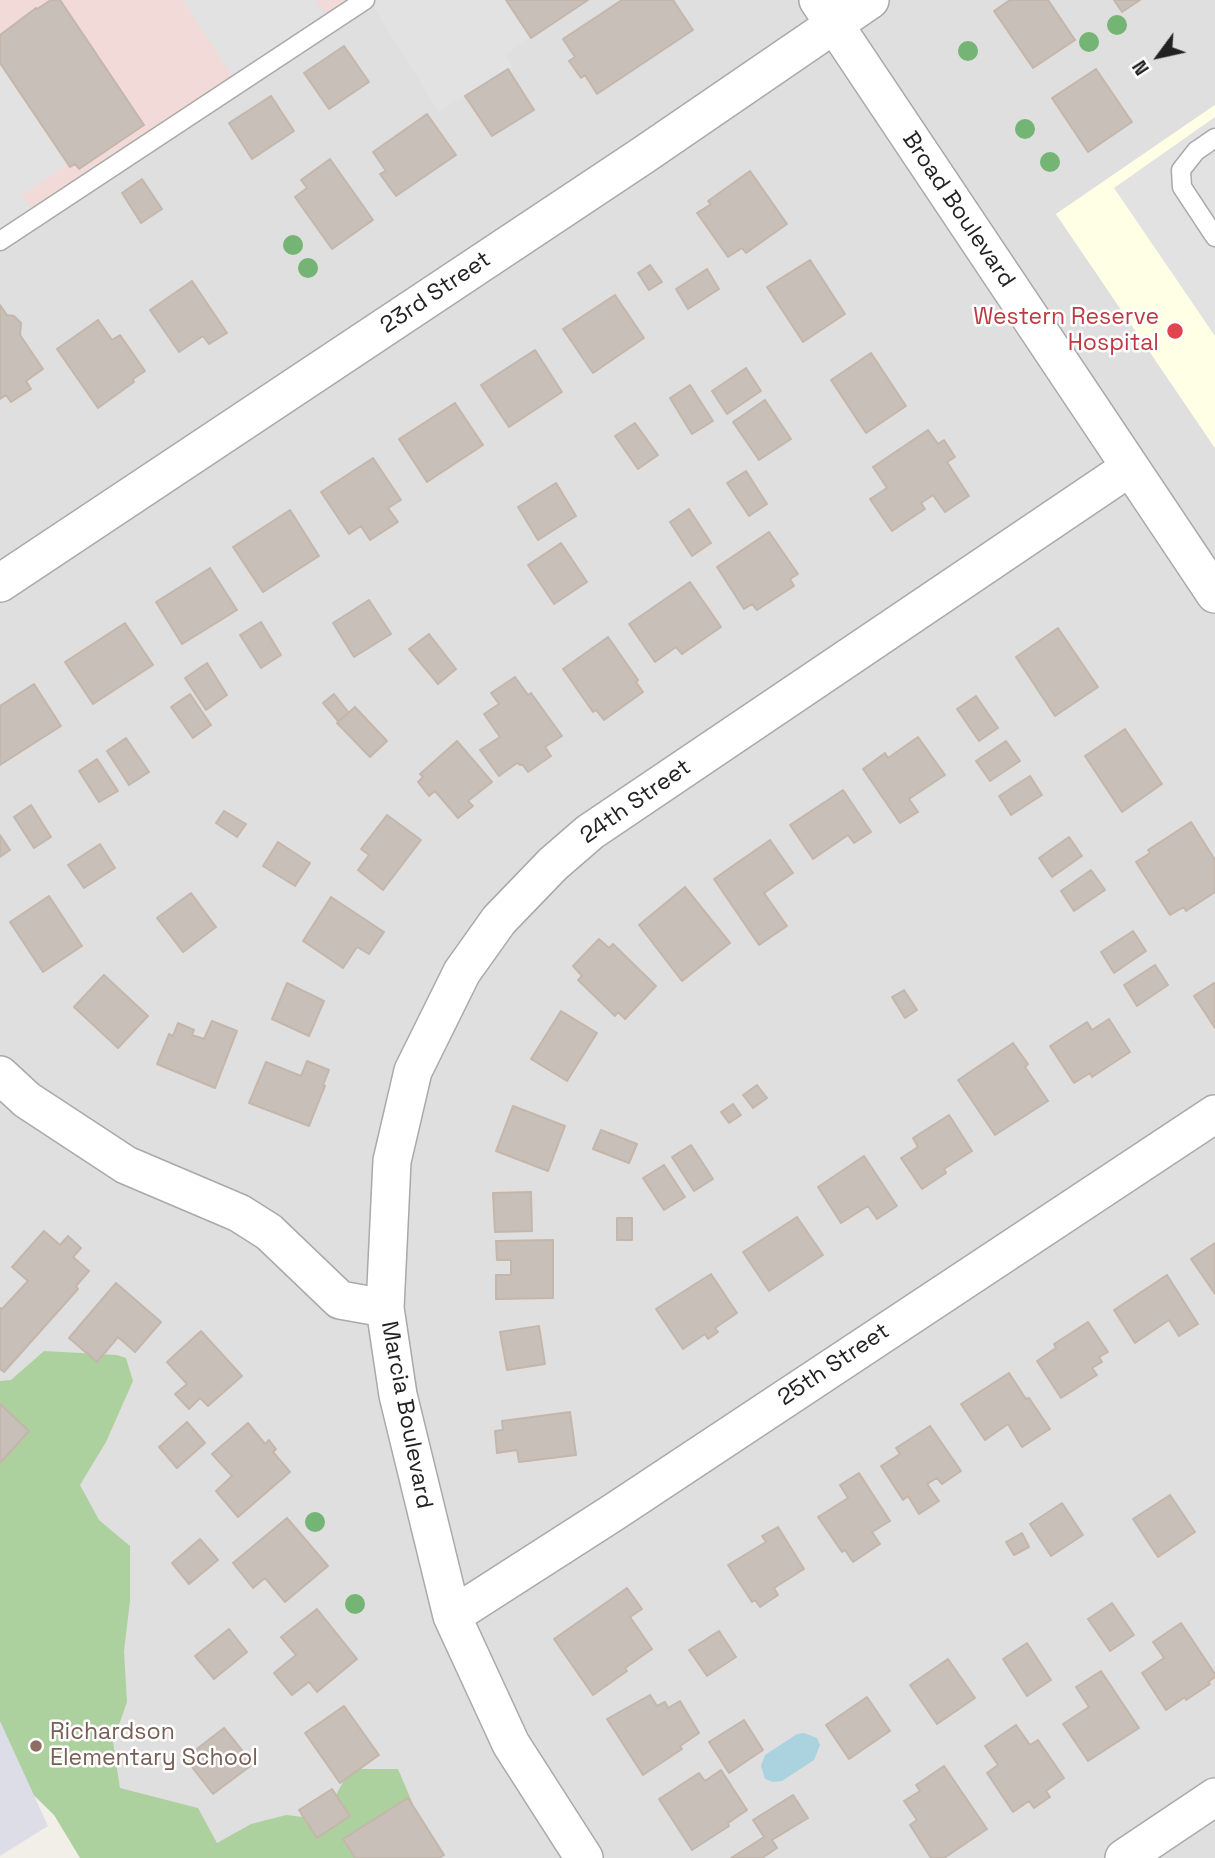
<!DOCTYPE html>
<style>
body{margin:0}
#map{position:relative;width:1215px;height:1858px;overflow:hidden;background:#f2efe9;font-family:"Space Grotesk",sans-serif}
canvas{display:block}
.north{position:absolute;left:1124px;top:21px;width:70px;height:70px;-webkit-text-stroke:5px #fff;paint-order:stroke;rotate:237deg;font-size:19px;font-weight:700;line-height:28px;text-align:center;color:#222}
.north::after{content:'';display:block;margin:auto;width:24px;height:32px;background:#222;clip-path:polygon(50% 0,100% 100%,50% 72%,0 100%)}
</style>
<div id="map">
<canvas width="1215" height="1858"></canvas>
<div class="north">N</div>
</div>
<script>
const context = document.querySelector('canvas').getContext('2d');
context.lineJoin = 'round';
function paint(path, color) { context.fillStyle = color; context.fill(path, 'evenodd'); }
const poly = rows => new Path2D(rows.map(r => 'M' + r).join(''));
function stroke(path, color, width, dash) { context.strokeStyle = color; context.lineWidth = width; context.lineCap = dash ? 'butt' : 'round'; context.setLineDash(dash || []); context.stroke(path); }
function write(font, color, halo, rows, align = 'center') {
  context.font = font + ' "Space Grotesk",sans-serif'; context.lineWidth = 5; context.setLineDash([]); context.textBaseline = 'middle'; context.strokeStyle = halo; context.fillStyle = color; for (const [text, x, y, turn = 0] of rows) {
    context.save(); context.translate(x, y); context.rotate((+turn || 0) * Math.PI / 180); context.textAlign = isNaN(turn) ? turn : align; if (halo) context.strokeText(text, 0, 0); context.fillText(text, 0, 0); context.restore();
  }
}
paint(poly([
 [365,0,1215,0,1215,105,1056,214,1215,448,1215,1858,142,1858,0,1633,0,241]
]), '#e0dfdf');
paint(poly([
 [0,0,365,0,0,241]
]), '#f2dad9');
paint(poly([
 [1215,105,1215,448,1056,214]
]), '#ffffe5');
paint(poly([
 [44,1351,117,1355,126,1358,133,1381,106,1442,80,1485,99,1520,130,1546,130,1601,124,1651,127,1702,113,1742,120,1788,198,1808,217,1843,251,1824,286,1815,303,1817,329,1808,350,1769,398,1769,418,1816,386,1858,80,1858,54,1815,0,1762,0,1381,11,1380]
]), '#add19e');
paint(poly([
 [182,0,316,0,331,22,237,83],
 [369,0,506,0,531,38,505,55,513,66,439,112],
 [0,63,68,164,22,195,36,217,0,241],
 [1215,117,1215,336,1114,188]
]), '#e2e2e2');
paint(poly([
 [0,1721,48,1826,0,1856]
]), '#dddde8');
paint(poly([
 [804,1733,817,1738,820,1745,814,1760,782,1781,773,1782,765,1779,761,1766,765,1755,797,1734]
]), '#aad3df');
const building = poly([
 [51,0,60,0,144,125,79,169,75,164,70,167,0,63,0,35,36,8,37,9,51,0],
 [506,0,588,0,531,38,506,0],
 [622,0,673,0,693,30,597,94,585,75,581,78,569,61,575,57,563,39,622,0],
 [1010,0,1048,0,1075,40,1033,68,994,11,1010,0],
 [1114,0,1140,0,1122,12,1114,0],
 [344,46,369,82,329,109,304,73,344,46],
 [508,69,534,110,492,136,465,96,508,69],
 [1096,69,1132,122,1088,152,1052,98,1096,69],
 [271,96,294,131,252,159,229,123,271,96],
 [427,114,456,155,396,196,380,174,386,171,373,152,427,114],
 [330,159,373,220,332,249,295,197,307,188,301,180,330,159],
 [750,171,787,224,746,253,742,248,728,257,697,213,711,204,708,201,750,171],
 [142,179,162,209,141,223,122,193,142,179],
 [810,260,845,314,803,342,767,287,810,260],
 [650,265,662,282,649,290,638,273,650,265],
 [707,269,719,289,688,309,676,289,707,269],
 [192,281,227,333,209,344,203,336,179,352,150,310,192,281],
 [615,295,644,338,593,373,563,329,615,295],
 [0,305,7,315,14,316,21,323,20,335,43,369,26,381,31,389,11,402,6,395,0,399,0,305],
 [98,320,112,340,120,335,145,371,133,379,134,382,98,408,57,349,98,320],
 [535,350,562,392,509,427,481,385,535,350],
 [871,353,906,406,866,433,831,380,871,353],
 [746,368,761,391,727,414,712,391,746,368],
 [690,385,713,421,692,434,670,398,690,385],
 [765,400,791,439,759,460,733,422,765,400],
 [455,403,483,445,427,482,399,439,455,403],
 [635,423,658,455,638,469,615,436,635,423],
 [928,430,938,444,944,440,955,457,947,462,969,496,945,512,933,495,921,503,925,509,892,531,870,499,887,488,873,467,928,430],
 [373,458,401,500,388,508,398,522,370,540,361,526,349,534,321,492,373,458],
 [746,471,767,504,749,516,727,483,746,471],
 [556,483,576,516,538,540,518,507,556,483],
 [689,509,711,543,692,556,670,522,689,509],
 [290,510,319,556,263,592,233,547,290,510],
 [769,532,798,574,790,579,794,586,757,610,752,604,744,609,717,567,769,532],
 [561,543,587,582,554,604,528,565,561,543],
 [210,568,237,610,182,644,156,602,210,568],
 [690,582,721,627,682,654,676,647,655,662,629,624,690,582],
 [369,600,391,634,354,657,333,623,369,600],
 [261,622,281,655,261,668,240,635,261,622],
 [125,623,153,665,93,704,65,662,125,623],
 [1058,628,1098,687,1055,716,1016,657,1058,628],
 [429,634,456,669,438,684,409,649,429,634],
 [608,637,638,680,636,682,643,692,604,720,596,710,593,712,563,669,608,637],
 [207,663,227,695,206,710,185,678,207,663],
 [515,677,528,695,531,693,562,736,545,747,551,756,528,772,522,764,520,765,517,763,499,776,480,750,500,737,484,714,499,704,491,693,515,677],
 [34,684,61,726,0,765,0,706,34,684],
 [190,694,211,725,193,738,171,707,190,694],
 [334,694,349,713,338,721,323,703,334,694],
 [976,696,998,728,979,741,957,709,976,696],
 [355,707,387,741,370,757,337,723,355,707],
 [1125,729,1162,784,1122,812,1085,756,1125,729],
 [918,737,945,775,909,799,918,812,900,823,863,769,885,753,888,758,918,737],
 [126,738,149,772,129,785,107,751,126,738],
 [457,741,492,782,468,801,473,806,458,818,435,791,429,796,418,782,423,777,420,774,457,741],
 [1006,741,1020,761,990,781,976,761,1006,741],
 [97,759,118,791,99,802,79,771,97,759],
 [1030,776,1042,795,1011,815,999,796,1030,776],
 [843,790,871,832,854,843,848,835,813,859,790,825,843,790],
 [31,805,51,837,34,848,14,817,31,805],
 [224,811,246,824,237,837,216,823,224,811],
 [387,815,421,840,383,890,358,870,369,855,361,849,387,815],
 [1191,822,1215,860,1215,892,1186,911,1184,907,1170,915,1136,862,1150,853,1148,850,1191,822],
 [0,835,10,850,0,857,0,835],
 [1069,837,1082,856,1052,877,1039,858,1069,837],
 [770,840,793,873,764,893,787,926,759,945,714,879,770,840],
 [278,842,310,863,295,886,263,866,278,842],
 [100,844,115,868,84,888,68,865,100,844],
 [1091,870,1105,890,1074,911,1061,891,1091,870],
 [685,887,730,943,682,981,639,925,685,887],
 [191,893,216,927,183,952,157,918,191,893],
 [49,896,82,946,43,972,10,922,49,896],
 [331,897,384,932,369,954,357,947,343,968,303,941,331,897],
 [1133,931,1146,951,1114,973,1101,952,1133,931],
 [599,939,609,948,613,944,656,986,625,1019,618,1012,615,1016,578,980,582,976,573,966,599,939],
 [1155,965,1168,985,1137,1006,1124,985,1155,965],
 [104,975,148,1016,118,1048,74,1007,104,975],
 [287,983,324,1001,309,1036,272,1019,287,983],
 [1214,983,1215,985,1215,1028,1194,996,1214,983],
 [904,990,917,1010,905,1018,892,997,904,990],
 [561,1011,597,1033,567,1081,531,1059,561,1011],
 [1109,1019,1130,1052,1092,1077,1090,1073,1074,1083,1050,1046,1087,1022,1092,1030,1109,1019],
 [212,1021,237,1031,215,1088,157,1064,169,1034,173,1036,178,1023,194,1030,192,1035,204,1039,212,1021],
 [1013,1043,1028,1064,1025,1067,1048,1101,995,1135,958,1080,1013,1043],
 [307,1061,329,1070,323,1085,325,1086,309,1126,249,1103,266,1062,301,1076,307,1061],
 [757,1085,767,1098,753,1108,743,1095,757,1085],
 [733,1104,741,1115,729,1123,721,1112,733,1104],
 [513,1106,565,1126,548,1171,496,1151,513,1106],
 [949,1115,972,1151,944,1169,946,1173,922,1189,901,1158,918,1147,913,1138,949,1115],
 [601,1130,637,1144,629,1163,593,1149,601,1130],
 [691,1145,713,1179,694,1191,672,1157,691,1145],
 [864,1156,897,1206,877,1219,868,1206,841,1223,818,1187,864,1156],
 [664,1165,685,1197,664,1210,643,1178,664,1165],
 [531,1192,532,1231,495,1232,493,1193,531,1192],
 [797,1217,823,1255,769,1291,743,1252,797,1217],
 [617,1218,632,1218,632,1240,617,1240,617,1218],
 [44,1231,60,1245,68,1236,81,1248,73,1257,89,1271,76,1286,78,1289,4,1372,0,1369,0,1308,2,1309,28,1281,12,1267,44,1231],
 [553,1240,553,1298,496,1299,496,1275,511,1275,511,1260,497,1260,496,1241,553,1240],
 [1215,1243,1215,1294,1191,1259,1215,1243],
 [711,1274,737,1313,715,1328,718,1332,708,1339,705,1334,683,1349,656,1309,711,1274],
 [1167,1275,1198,1324,1179,1336,1169,1320,1135,1343,1114,1310,1167,1275],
 [116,1283,161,1322,135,1352,118,1337,97,1362,69,1338,116,1283],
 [1088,1322,1108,1352,1099,1357,1102,1362,1092,1368,1097,1375,1061,1398,1037,1361,1056,1348,1054,1344,1088,1322],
 [539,1326,545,1364,507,1370,500,1332,539,1326],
 [201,1331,242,1376,208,1406,200,1398,189,1409,175,1394,187,1384,167,1362,201,1331],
 [1009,1373,1026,1399,1029,1398,1050,1429,1022,1447,1008,1424,985,1440,961,1404,1009,1373],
 [0,1404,29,1431,1,1462,0,1461,0,1404],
 [570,1412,576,1455,519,1462,517,1450,497,1453,495,1431,503,1430,502,1421,570,1412],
 [187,1422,205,1443,177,1468,159,1447,187,1422],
 [248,1423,265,1444,269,1440,276,1449,273,1452,290,1472,238,1517,216,1491,232,1476,212,1454,248,1423],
 [930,1426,961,1471,942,1484,937,1478,927,1484,939,1501,919,1514,908,1496,903,1500,881,1466,900,1454,896,1448,930,1426],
 [859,1473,890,1521,872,1532,880,1544,853,1562,845,1550,842,1552,818,1517,848,1498,840,1485,859,1473],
 [1170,1495,1195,1532,1158,1557,1133,1519,1170,1495],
 [1062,1503,1083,1535,1051,1556,1030,1524,1062,1503],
 [287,1518,328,1566,285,1602,265,1578,253,1588,233,1563,287,1518],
 [778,1527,804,1569,774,1588,778,1595,760,1607,755,1600,752,1602,728,1565,766,1542,762,1536,778,1527],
 [1022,1533,1029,1547,1014,1555,1006,1542,1022,1533],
 [200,1539,218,1560,189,1584,172,1563,200,1539],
 [627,1588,642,1609,630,1617,652,1649,625,1668,627,1671,593,1695,554,1639,627,1588],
 [1112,1603,1134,1635,1110,1651,1088,1619,1112,1603],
 [317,1609,357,1659,317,1692,309,1682,292,1695,274,1673,296,1655,281,1637,317,1609],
 [1181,1623,1215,1674,1215,1677,1208,1682,1210,1684,1186,1700,1185,1697,1166,1710,1142,1673,1164,1658,1153,1642,1181,1623],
 [229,1629,247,1652,214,1679,195,1656,229,1629],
 [719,1631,736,1657,707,1676,689,1650,719,1631],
 [1027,1643,1051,1680,1027,1696,1003,1659,1027,1643],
 [948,1659,975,1698,937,1724,910,1685,948,1659],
 [1101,1671,1139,1728,1088,1761,1063,1724,1089,1707,1076,1687,1101,1671],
 [650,1695,657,1706,665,1702,668,1708,680,1701,699,1733,680,1746,682,1749,643,1775,607,1719,650,1695],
 [867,1697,890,1731,849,1759,826,1725,867,1697],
 [344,1706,379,1755,340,1783,305,1733,344,1706],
 [744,1720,763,1750,729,1773,709,1742,744,1720],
 [1016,1725,1030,1745,1038,1740,1064,1778,1046,1791,1050,1797,1034,1808,1029,1801,1013,1812,987,1773,998,1765,985,1746,1016,1725],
 [224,1728,253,1764,213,1794,185,1758,224,1728],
 [944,1766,987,1829,944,1858,931,1858,910,1825,917,1820,904,1801,920,1791,916,1785,944,1766],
 [721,1770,747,1810,728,1823,729,1826,692,1850,659,1799,699,1773,705,1781,721,1770],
 [332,1789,350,1816,317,1838,299,1810,332,1789],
 [793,1795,808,1818,772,1840,777,1848,762,1858,731,1858,764,1837,753,1820,793,1795],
 [408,1798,444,1855,439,1858,355,1858,343,1839,408,1798]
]);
paint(building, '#c7bfb8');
stroke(building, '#c4b6ab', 2);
const lane = poly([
 [1215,138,1196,151,1181,170,1182,187,1215,237],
 [0,241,365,0]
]);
const street = poly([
 [818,0,1215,594],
 [0,583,642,156,870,0],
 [0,1075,27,1100,126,1165,239,1213,269,1232,340,1300,385,1308,398,1395,452,1616,511,1744,584,1858],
 [385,1308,392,1161,413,1071,462,972,499,920,553,864,590,832,1129,468],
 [452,1616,614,1512,1215,1114],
 [1124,1858,1215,1797]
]);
stroke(lane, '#a9a9a9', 21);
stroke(street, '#a9a9a9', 40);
stroke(lane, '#fff', 18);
stroke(street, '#fff', 37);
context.fillStyle = '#74b475';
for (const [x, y] of [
 [1117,25],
 [1089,42],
 [968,51],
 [1025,129],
 [1050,162],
 [293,245],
 [308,268],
 [315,1522],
 [355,1604]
]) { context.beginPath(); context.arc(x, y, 10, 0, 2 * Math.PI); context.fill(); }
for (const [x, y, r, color] of [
 [1175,331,9,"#e0444e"],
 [36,1746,7,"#8d6e63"]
]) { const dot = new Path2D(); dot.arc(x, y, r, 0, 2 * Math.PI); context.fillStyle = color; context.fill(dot); stroke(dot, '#fff', 2.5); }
write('23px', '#222', '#fff', [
 ["Broad Boulevard",958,210,56],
 ["23rd Street",436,293,-34],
 ["24th Street",636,802,-35],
 ["25th Street",834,1365,-34],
 ["Marcia Boulevard",406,1415,79]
]);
write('23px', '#be3a42', '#fff', [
 ["Western Reserve",1159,318],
 ["Hospital",1159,344]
], 'right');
write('23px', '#785e54', '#fff', [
 ["Richardson",50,1733],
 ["Elementary School",50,1759]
], 'left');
</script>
